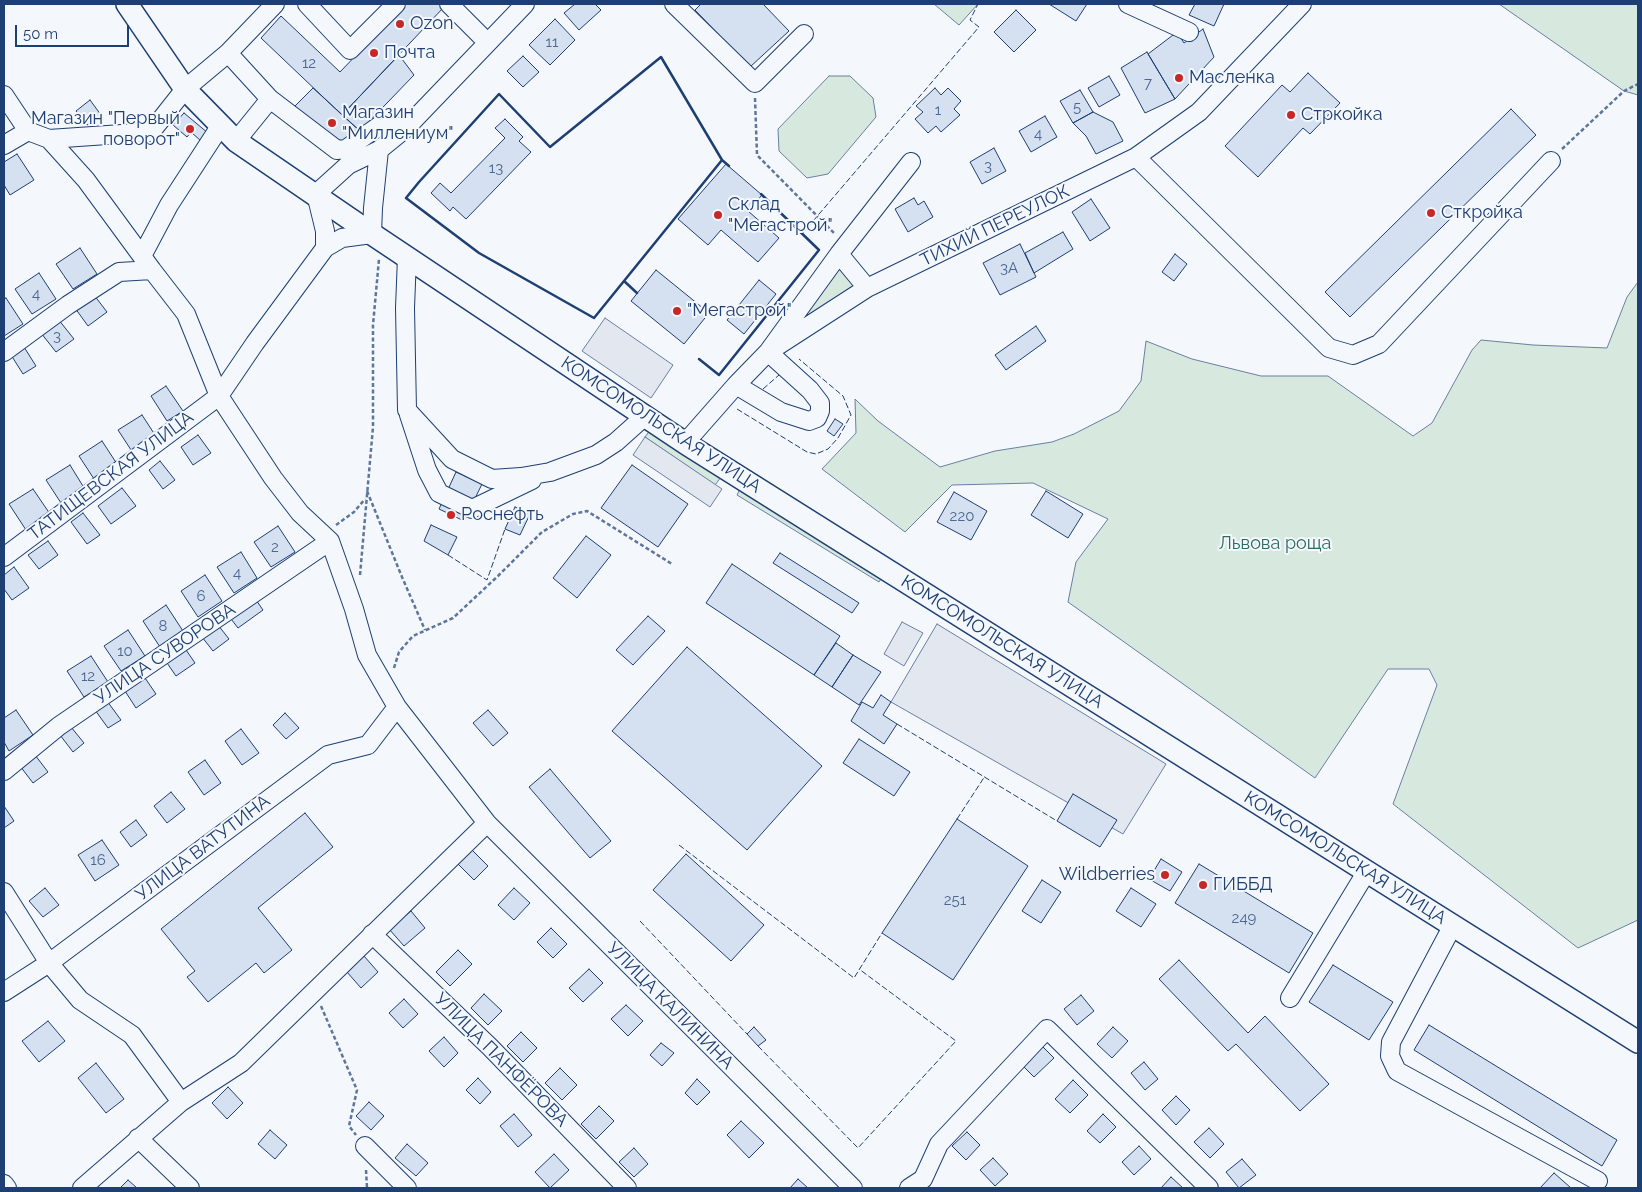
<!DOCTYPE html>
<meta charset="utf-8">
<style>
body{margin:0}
#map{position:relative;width:1642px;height:1192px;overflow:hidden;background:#f4f7fb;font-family:Raleway,sans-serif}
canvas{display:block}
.frame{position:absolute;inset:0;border:5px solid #1d3f73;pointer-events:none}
.scale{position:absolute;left:15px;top:25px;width:114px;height:22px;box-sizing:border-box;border:2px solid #1d3f73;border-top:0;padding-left:6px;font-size:15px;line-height:18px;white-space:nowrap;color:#1d3f73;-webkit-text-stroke:4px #f4f7fb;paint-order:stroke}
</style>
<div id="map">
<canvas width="1642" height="1192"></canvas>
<div class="frame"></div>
<div class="scale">50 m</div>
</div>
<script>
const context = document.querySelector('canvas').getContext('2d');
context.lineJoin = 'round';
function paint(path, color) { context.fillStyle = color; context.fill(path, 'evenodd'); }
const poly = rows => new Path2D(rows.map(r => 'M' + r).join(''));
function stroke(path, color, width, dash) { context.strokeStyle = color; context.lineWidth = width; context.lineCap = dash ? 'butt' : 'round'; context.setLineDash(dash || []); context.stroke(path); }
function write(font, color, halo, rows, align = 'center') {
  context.font = font + ' Raleway,sans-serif'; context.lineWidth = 4; context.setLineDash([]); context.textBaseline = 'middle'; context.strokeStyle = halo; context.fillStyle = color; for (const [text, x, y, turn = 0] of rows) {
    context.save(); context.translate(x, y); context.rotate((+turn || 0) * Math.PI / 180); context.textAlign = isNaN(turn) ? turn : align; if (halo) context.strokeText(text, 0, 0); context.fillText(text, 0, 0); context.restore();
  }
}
const green = poly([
 [934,4,978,4,959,25,934,4],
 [1499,4,1638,4,1638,95,1624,91,1499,4],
 [829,76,850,76,873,98,876,117,828,174,807,178,779,151,778,129,829,76],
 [840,267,856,289,798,324,840,267],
 [1638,282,1638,920,1578,948,1393,804,1437,685,1429,669,1388,669,1315,778,1068,602,1076,562,1108,519,1033,483,952,485,905,532,822,469,856,433,855,399,878,421,940,467,995,451,1052,442,1074,434,1119,411,1141,381,1146,341,1192,359,1261,376,1328,376,1413,436,1432,423,1472,350,1481,340,1533,345,1607,348,1627,297,1638,282],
 [651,429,721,477,715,485,645,437,651,429],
 [740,489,882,577,879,582,737,495,740,489]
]);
paint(green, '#d7e8df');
stroke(green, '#687fa3', 1);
const parking = poly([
 [605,318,673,365,651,398,582,351,605,318],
 [645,437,722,489,710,507,633,455,645,437],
 [902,622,923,633,904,666,884,654,902,622],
 [937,624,1166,764,1123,834,891,702,937,624]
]);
paint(parking, '#e3e8f0');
stroke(parking, '#687fa3', 1);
const building = poly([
 [405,4,441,4,444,7,342,115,261,38,281,16,340,72,405,4],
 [575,4,595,4,601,10,579,30,564,13,575,4],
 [701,4,763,4,789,31,750,67,695,10,701,4],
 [1049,4,1087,4,1076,21,1049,4],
 [1195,4,1224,4,1214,26,1189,15,1195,4],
 [1016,10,1036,30,1014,52,994,32,1016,10],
 [555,19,575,40,550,65,529,45,555,19],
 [1203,29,1214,57,1175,99,1148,54,1177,32,1184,43,1203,29],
 [1147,52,1175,99,1145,113,1121,68,1147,52],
 [399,55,414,75,360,131,342,115,399,55],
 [523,56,539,72,523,87,507,71,523,56],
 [1308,73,1340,103,1310,134,1303,128,1258,177,1225,146,1282,85,1290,92,1308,73],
 [1109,76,1120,95,1099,107,1088,88,1109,76],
 [313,88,360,131,346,146,292,109,313,88],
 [935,88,941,95,948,88,961,101,954,109,960,115,941,132,936,126,928,133,915,119,923,112,916,106,935,88],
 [1080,90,1093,112,1073,123,1060,101,1080,90],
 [90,100,101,115,87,125,76,111,90,100],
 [1511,109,1536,135,1350,317,1325,292,1511,109],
 [1093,112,1113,122,1123,141,1096,154,1086,136,1073,123,1093,112],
 [184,113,208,133,201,141,191,132,187,137,173,125,184,113],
 [1045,116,1057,137,1031,152,1019,131,1045,116],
 [505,119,523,137,519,141,531,152,466,219,453,207,450,211,431,193,440,183,451,193,505,138,495,128,505,119],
 [994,148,1006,171,982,184,970,162,994,148],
 [17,154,34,180,10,195,4,185,4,162,17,154],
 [726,164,762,195,748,211,779,238,758,262,721,230,708,245,678,219,726,164],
 [914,198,918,205,924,201,933,217,908,232,895,209,914,198],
 [1091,199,1110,228,1090,241,1072,212,1091,199],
 [1063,232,1073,249,1034,273,1025,253,1063,232],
 [1020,244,1036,277,1000,295,983,263,1020,244],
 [80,248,97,274,73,289,56,264,80,248],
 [1175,254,1187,264,1174,281,1162,272,1175,254],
 [656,270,709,313,684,344,631,301,656,270],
 [39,273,56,299,32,314,15,289,39,273],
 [759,280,776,294,744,334,727,320,759,280],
 [94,295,107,312,88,326,75,308,94,295],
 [6,298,23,324,4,336,4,299,6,298],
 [58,319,74,339,56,352,41,333,58,319],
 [1036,326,1046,341,1006,370,995,355,1036,326],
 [24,347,36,366,23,374,11,355,24,347],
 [166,386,183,411,167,421,151,396,166,386],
 [142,415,159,441,135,456,118,430,142,415],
 [835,419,843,424,834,436,827,431,835,419],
 [198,435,211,453,193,465,181,447,198,435],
 [102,441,119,467,96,482,79,456,102,441],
 [160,461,175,480,163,489,149,470,160,461],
 [70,465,86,491,63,506,46,480,70,465],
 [632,465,688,504,658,547,601,508,632,465],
 [456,472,482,484,464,521,439,509,456,472],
 [122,488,136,506,111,524,98,506,122,488],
 [33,489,50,514,26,530,9,504,33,489],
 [1046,491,1083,514,1068,538,1031,515,1046,491],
 [954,492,987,511,971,540,937,522,954,492],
 [515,507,530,514,520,535,505,529,515,507],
 [83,513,100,535,87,544,71,522,83,513],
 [431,525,457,537,448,555,424,541,431,525],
 [278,526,295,552,271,567,254,542,278,526],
 [586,536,611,555,577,598,553,578,586,536],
 [48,541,58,555,39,569,28,555,48,541],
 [241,552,257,578,234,593,217,567,241,552],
 [780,553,859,603,852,613,773,563,780,553],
 [732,564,840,636,814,675,706,603,732,564],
 [14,567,29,588,12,600,4,589,4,575,14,567],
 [205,575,222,601,198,617,181,591,205,575],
 [254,597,263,610,238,628,228,615,254,597],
 [166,605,183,631,160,647,143,621,166,605],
 [648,616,665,631,633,665,616,650,648,616],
 [218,625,229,639,213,651,202,637,218,625],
 [128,630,145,656,121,671,104,646,128,630],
 [836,643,853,655,832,687,814,675,836,643],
 [184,647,195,663,176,676,165,660,184,647],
 [687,647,822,766,747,850,612,731,687,647],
 [853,655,881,672,859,705,832,687,853,655],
 [91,656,108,682,84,697,67,671,91,656],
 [143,675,156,694,136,708,123,688,143,675],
 [881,695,891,702,883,715,897,724,884,744,851,721,862,702,873,708,881,695],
 [107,701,121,720,108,728,95,710,107,701],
 [16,710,33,735,9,751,4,742,4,718,16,710],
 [488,710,508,733,493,746,473,723,488,710],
 [285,713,299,728,286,739,273,725,285,713],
 [71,727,84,743,73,752,60,735,71,727],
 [241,729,259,753,242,765,225,741,241,729],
 [859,739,910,772,894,796,843,763,859,739],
 [35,755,48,772,33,783,20,766,35,755],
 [205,760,221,783,204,795,188,772,205,760],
 [550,769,611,841,590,858,529,787,550,769],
 [171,792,185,809,167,823,154,806,171,792],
 [1073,794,1117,820,1100,847,1057,821,1073,794],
 [4,806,14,821,4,828,4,806],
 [305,813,333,847,258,908,292,950,264,973,256,963,208,1002,187,977,195,971,161,929,305,813],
 [957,819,1028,866,953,980,882,933,957,819],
 [136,820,147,835,131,847,120,832,136,820],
 [102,840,119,865,95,881,78,855,102,840],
 [472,850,488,866,474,880,458,864,472,850],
 [686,854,764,925,731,961,653,890,686,854],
 [1161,859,1182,872,1170,891,1149,879,1161,859],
 [1199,864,1313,933,1289,973,1175,903,1199,864],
 [1042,880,1061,892,1041,923,1022,911,1042,880],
 [45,888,59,905,43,917,29,901,45,888],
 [514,888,530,903,514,920,498,905,514,888],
 [1131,888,1156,904,1141,927,1116,911,1131,888],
 [411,911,425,928,404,946,389,929,411,911],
 [551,928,567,944,553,958,537,942,551,928],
 [458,950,472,964,450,986,436,972,458,950],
 [364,956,378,972,361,988,347,972,364,956],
 [1179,960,1248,1033,1265,1016,1329,1084,1300,1111,1236,1044,1228,1051,1159,979,1179,960],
 [1333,965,1393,1002,1369,1040,1309,1002,1333,965],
 [589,969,603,983,583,1002,569,988,589,969],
 [484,994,502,1011,488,1025,471,1008,484,994],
 [1081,995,1094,1011,1077,1025,1064,1009,1081,995],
 [404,999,418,1014,403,1028,389,1013,404,999],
 [626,1005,643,1021,628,1036,611,1019,626,1005],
 [48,1021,65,1041,39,1062,22,1041,48,1021],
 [1429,1025,1617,1140,1602,1166,1414,1050,1429,1025],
 [754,1027,766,1040,758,1046,747,1034,754,1027],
 [1113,1027,1128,1041,1112,1058,1097,1044,1113,1027],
 [521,1032,537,1048,523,1062,507,1046,521,1032],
 [444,1037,458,1053,444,1067,429,1051,444,1037],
 [661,1043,674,1053,662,1066,650,1055,661,1043],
 [1042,1046,1054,1058,1034,1077,1022,1065,1042,1046],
 [1144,1062,1158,1079,1145,1090,1131,1073,1144,1062],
 [96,1063,124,1099,106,1113,78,1078,96,1063],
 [560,1068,577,1085,562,1100,545,1083,560,1068],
 [478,1078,491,1092,480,1104,466,1090,478,1078],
 [697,1079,710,1092,697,1105,685,1093,697,1079],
 [1073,1080,1088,1095,1070,1113,1055,1099,1073,1080],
 [228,1087,243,1103,227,1119,212,1103,228,1087],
 [1176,1096,1190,1110,1176,1125,1162,1110,1176,1096],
 [369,1102,384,1116,371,1130,356,1116,369,1102],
 [599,1106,614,1121,596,1139,581,1124,599,1106],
 [514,1114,532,1135,518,1147,500,1126,514,1114],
 [1103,1114,1116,1127,1100,1143,1087,1131,1103,1114],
 [741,1121,764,1143,749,1158,727,1135,741,1121],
 [1209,1128,1224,1144,1210,1158,1194,1142,1209,1128],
 [270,1130,287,1145,275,1159,258,1144,270,1130],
 [967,1132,980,1145,966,1160,952,1146,967,1132],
 [407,1144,428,1163,416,1176,395,1158,407,1144],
 [1139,1146,1151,1159,1134,1175,1122,1162,1139,1146],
 [634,1148,648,1164,634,1177,619,1162,634,1148],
 [554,1154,569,1170,550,1188,535,1172,554,1154],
 [993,1158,1008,1174,995,1186,980,1170,993,1158],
 [1242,1159,1256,1175,1239,1188,1226,1172,1242,1159],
 [1554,1173,1571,1188,1540,1188,1554,1173],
 [1171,1177,1183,1188,1161,1188,1171,1177],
 [798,1179,808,1188,790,1188,798,1179],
 [128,1180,137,1188,120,1188,128,1180]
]);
paint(building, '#d5e0f0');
stroke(building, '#1d3f73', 1);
const minor = poly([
 [307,4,350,50,396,4],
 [449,4,487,42],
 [674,4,755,83,804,34],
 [1128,4,1189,32],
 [228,53,270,99,337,150,346,149,382,124,406,128],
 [4,95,28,131,49,139,86,180,152,270,186,314,219,396,273,478,300,513,330,541,354,609,367,655,397,707,473,805,487,823,853,1188],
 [49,139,151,132,185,89,228,53,275,4],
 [236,141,270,99],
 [4,145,28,131],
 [1136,157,1329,348,1353,355,1379,344,1551,161],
 [325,248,325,231,316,194,348,165,379,150,406,128,525,4],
 [839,254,867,288],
 [142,256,169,205,221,125],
 [407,257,405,308,407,410,452,459,492,479,521,477,550,472,596,455,616,442,645,416],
 [4,352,68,305,119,272,152,270],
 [736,385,781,412,809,421,817,418,820,411,820,403,810,390,768,352,839,254,911,162],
 [409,415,427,470,439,493,472,509,532,480],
 [685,443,736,385,768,352,867,288,1136,157,1199,112,1302,4],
 [4,557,219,396,255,343,325,248,342,238,372,234,373,208,379,150],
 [4,771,59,726,330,541],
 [4,892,49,963,80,1000,132,1035,181,1102],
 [1453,925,1391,1042,1390,1056,1397,1071,1598,1181],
 [372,934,490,1047,627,1188],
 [4,992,49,963,328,755,368,745,397,707],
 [1290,998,1367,871],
 [138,1138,190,1188],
 [365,1146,407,1188],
 [4,1184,7,1188],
 [82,1188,181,1102,241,1063,487,823],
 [909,1188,923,1179,939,1144,1047,1029,1209,1188]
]);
const major = poly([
 [127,4,185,89,236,141,372,234,685,443,1638,1042]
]);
stroke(minor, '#1d3f73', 20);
stroke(major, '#1d3f73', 24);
stroke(poly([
 [755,98,757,155,834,233],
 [1562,149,1624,91,1638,84],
 [367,491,402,577,425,630],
 [336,525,354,512,365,499],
 [360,575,373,427,373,325,379,259],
 [394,668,399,652,413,636,453,618,498,576,542,532,573,514,587,511,672,564],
 [321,1006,357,1090,349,1126,356,1135],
 [366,1170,367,1188]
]), '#5e769c', 2.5, [4, 2.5]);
stroke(minor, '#f4f7fb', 18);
stroke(major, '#f4f7fb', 21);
stroke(poly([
 [802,234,979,27,970,20,978,4],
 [763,389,779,375],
 [737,409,807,452,816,454,828,449,838,438,851,415,843,396,799,359],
 [448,555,487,580,505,529],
 [897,724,1057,821],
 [957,819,985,776],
 [679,845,854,978,882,933],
 [640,921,747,1034],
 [758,1046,858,1148,956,1041,859,969]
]), '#1d3f73', 1, [6, 2.5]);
stroke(poly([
 [624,281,594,318,479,253,406,198,419,182,499,94,550,147,661,57,722,160],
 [637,293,624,281,722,160,729,166],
 [699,359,719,375,819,250,761,194]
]), '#1d3f73', 2.5);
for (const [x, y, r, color] of [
 [400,24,5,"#c62828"],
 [374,53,5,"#c62828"],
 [1179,78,5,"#c62828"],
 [1291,115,5,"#c62828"],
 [332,123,5,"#c62828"],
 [190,129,5,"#c62828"],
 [1431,213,5,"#c62828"],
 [718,215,5,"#c62828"],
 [677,311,5,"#c62828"],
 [451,515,5,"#c62828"],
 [1165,875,5,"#c62828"],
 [1203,885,5,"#c62828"]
]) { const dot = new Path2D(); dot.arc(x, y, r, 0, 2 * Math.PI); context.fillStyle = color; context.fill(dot); stroke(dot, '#f4f7fb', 2); }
write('15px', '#4b6792', null, [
 ["11",552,42],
 ["12",309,63],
 ["7",1148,83],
 ["5",1077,107],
 ["1",938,110],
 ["4",1038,134],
 ["3",988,166],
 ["13",496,168],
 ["3А",1009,268],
 ["4",36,294],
 ["3",57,336],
 ["220",962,516],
 ["2",275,547],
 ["4",237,573],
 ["6",201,596],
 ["8",163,626],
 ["10",125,651],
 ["12",88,676],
 ["16",98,860],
 ["251",955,900],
 ["249",1244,918]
]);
write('18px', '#1d3f73', '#f4f7fb', [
 ["Ozon",410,24],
 ["Почта",384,53],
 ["Масленка",1189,78],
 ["Магазин",342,113],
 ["\"Миллениум\"",342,134],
 ["Стркойка",1301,115],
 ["Магазин \"Первый",180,119,"right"],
 ["поворот\"",180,140,"right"],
 ["Склад",728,205],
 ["\"Мегастрой\"",728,226],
 ["Сткройка",1441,213],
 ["\"Мегастрой\"",687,311],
 ["Роснефть",461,515],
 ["Wildberries",1155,875,"right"],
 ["ГИББД",1213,885]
], 'left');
write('18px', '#1d3f73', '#f4f7fb', [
 ["ТИХИЙ ПЕРЕУЛОК",995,226,-26],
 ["КОМСОМОЛЬСКАЯ УЛИЦА",661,425,33],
 ["ТАТИЩЕВСКАЯ УЛИЦА",111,476,-37],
 ["КОМСОМОЛЬСКАЯ УЛИЦА",1002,642,32],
 ["УЛИЦА СУВОРОВА",165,654,-34],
 ["УЛИЦА ВАТУТИНА",203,848,-37],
 ["КОМСОМОЛЬСКАЯ УЛИЦА",1345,858,32],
 ["УЛИЦА КАЛИНИНА",670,1006,45],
 ["УЛИЦА ПАНФЁРОВА",501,1060,45]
]);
write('18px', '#2c6c60', '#f4f7fb', [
 ["Львова роща",1275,544]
]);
</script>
